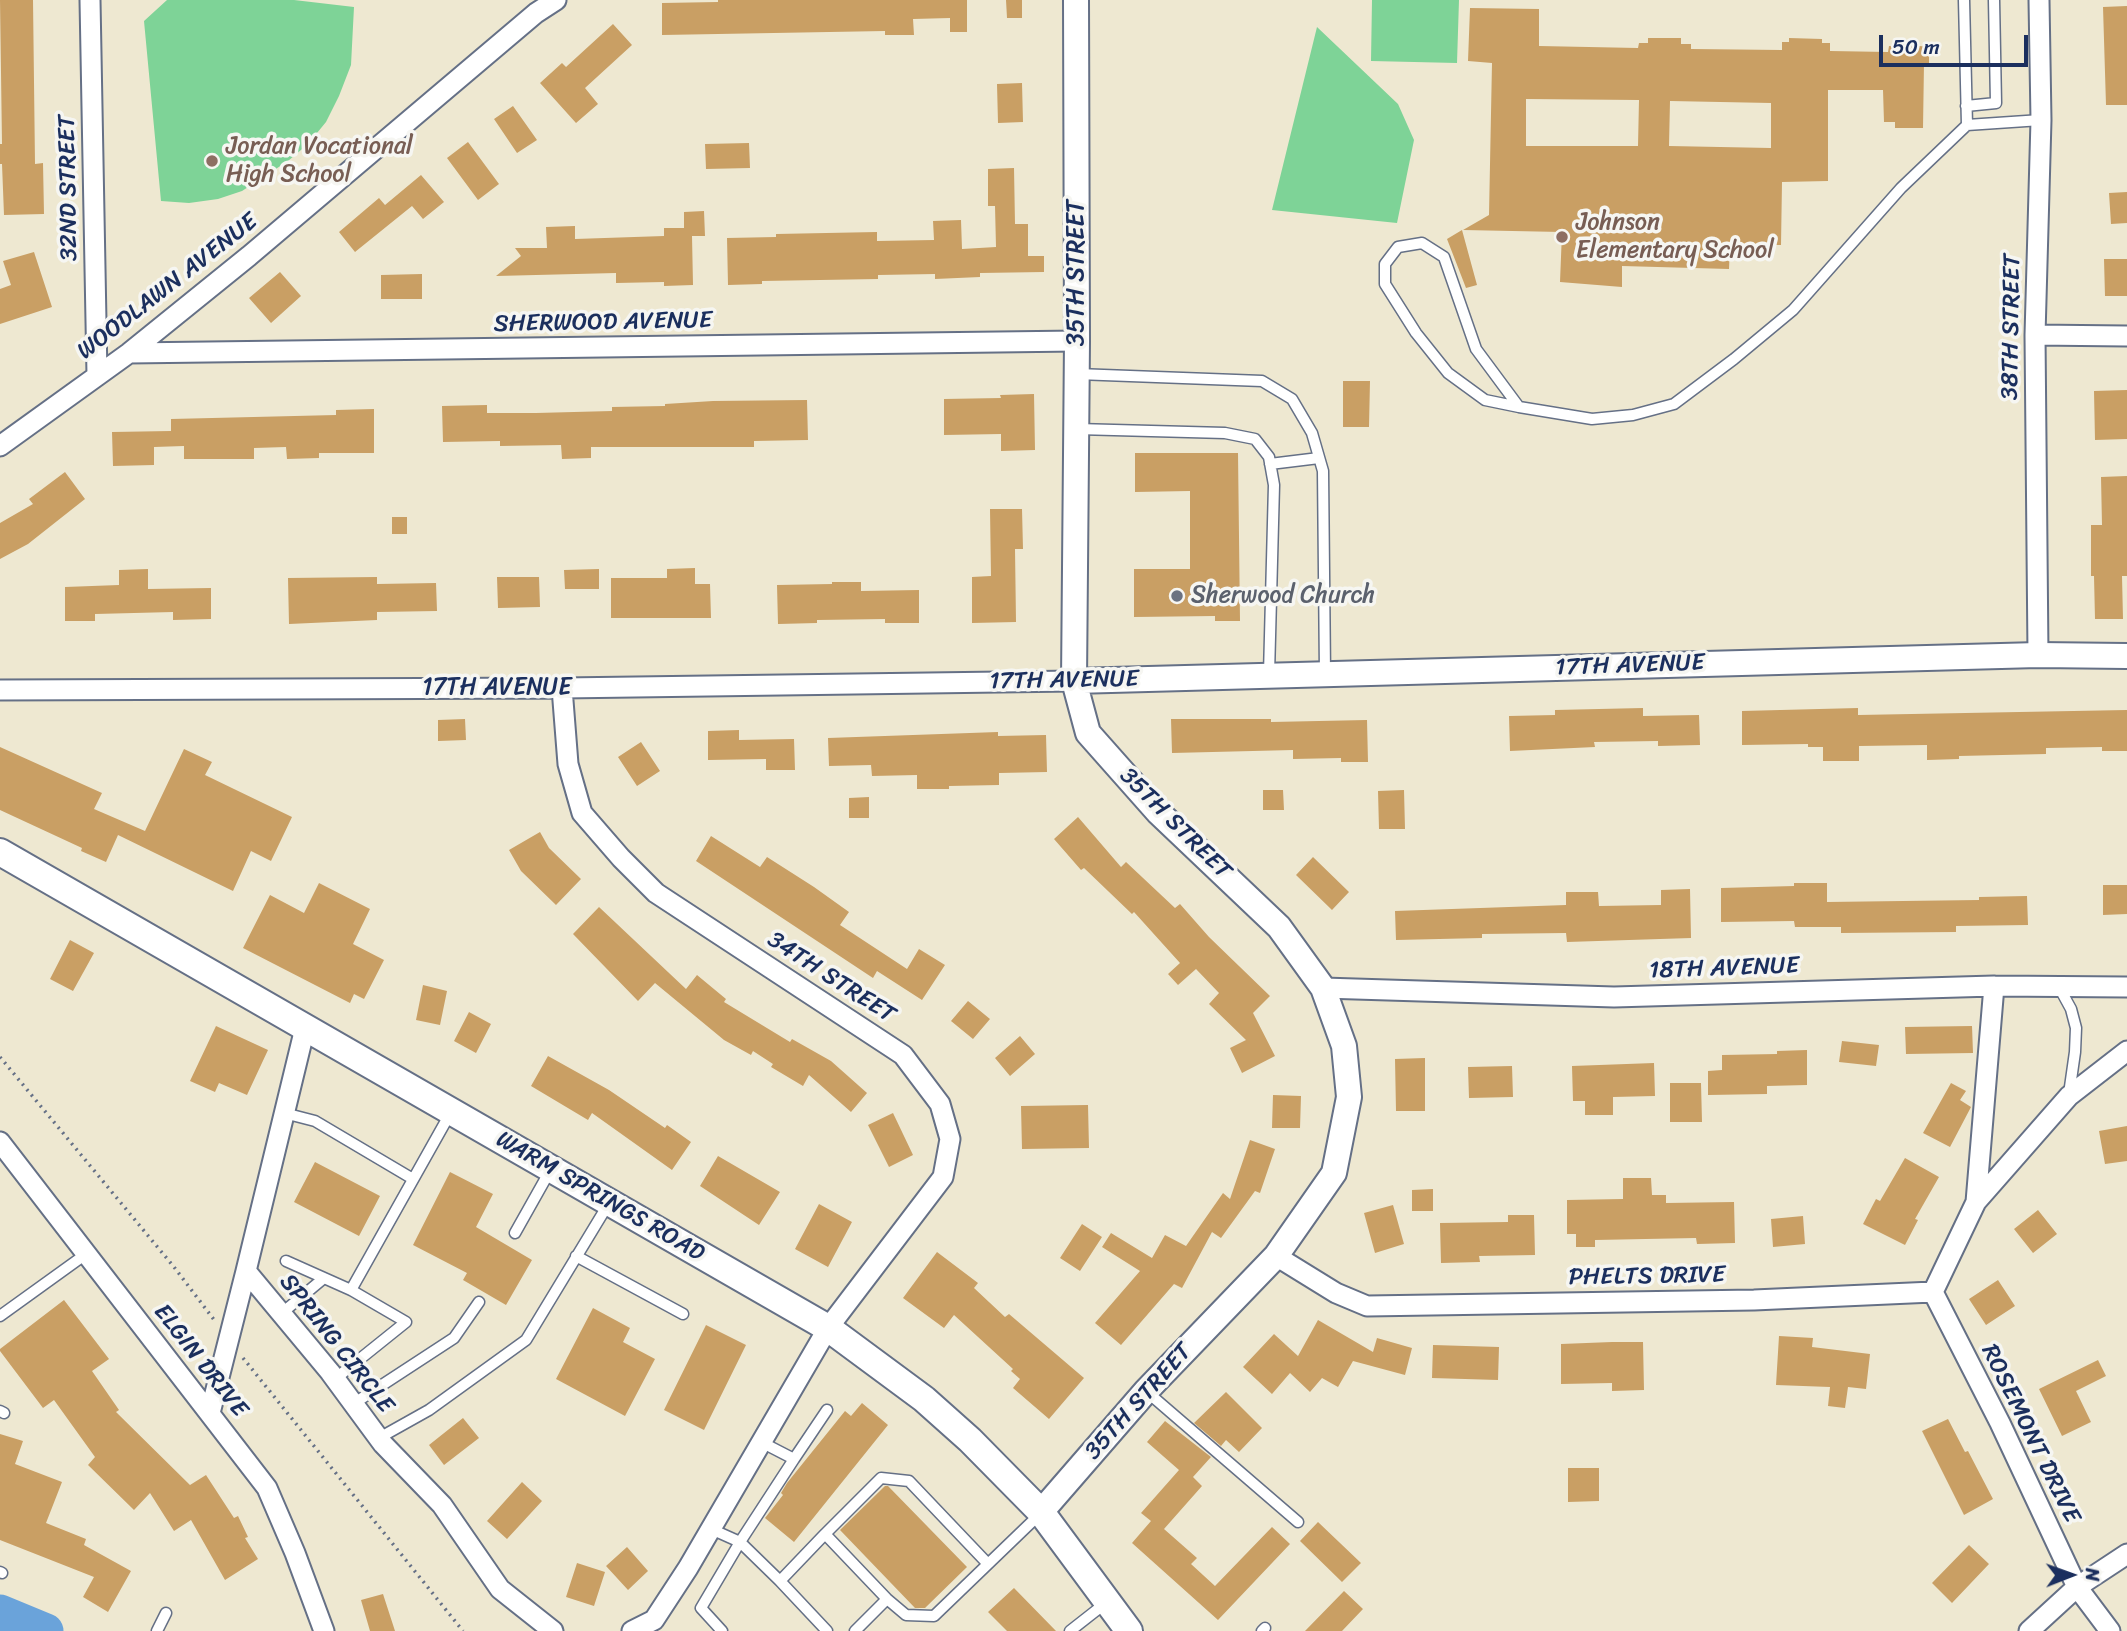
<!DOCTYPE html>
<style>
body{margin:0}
#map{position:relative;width:2127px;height:1631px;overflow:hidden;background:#eee8d1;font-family:Sriracha,sans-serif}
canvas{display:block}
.north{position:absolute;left:2036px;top:1540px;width:70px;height:70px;-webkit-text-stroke:5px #f6f6f2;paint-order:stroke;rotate:89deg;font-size:19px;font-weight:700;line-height:28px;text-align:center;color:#1b2f5e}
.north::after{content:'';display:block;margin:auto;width:24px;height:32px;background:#1b2f5e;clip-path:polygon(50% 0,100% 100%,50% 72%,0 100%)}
.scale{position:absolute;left:1879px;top:35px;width:149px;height:32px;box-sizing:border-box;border:4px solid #1b2f5e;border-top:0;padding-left:9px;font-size:21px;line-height:24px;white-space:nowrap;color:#1b2f5e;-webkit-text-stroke:5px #f6f6f2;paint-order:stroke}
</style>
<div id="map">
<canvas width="2127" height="1631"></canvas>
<div class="north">N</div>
<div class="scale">50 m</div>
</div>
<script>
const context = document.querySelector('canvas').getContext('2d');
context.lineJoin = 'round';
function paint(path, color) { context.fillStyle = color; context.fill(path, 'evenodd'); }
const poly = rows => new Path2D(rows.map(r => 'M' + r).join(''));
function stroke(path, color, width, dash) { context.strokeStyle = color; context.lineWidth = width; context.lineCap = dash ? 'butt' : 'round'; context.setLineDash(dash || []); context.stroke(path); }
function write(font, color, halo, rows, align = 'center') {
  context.font = font + ' Sriracha,sans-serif'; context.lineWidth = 7; context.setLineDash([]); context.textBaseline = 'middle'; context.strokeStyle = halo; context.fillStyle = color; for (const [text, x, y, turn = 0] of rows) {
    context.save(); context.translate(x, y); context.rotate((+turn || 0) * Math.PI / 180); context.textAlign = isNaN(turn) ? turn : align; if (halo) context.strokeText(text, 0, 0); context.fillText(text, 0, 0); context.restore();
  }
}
paint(poly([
 [167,0,294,0,354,7,351,65,339,96,326,122,308,144,288,161,242,191,218,199,189,203,161,201,144,21],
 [1372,0,1459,0,1457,63,1371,61],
 [1317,27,1398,104,1414,140,1397,223,1272,210]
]), '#7ed397');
stroke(poly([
 [0,1612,46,1631]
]), '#6aa3da', 35);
paint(poly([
 [0,0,33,0,35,164,43,163,44,214,4,215,2,164,0,164,0,144,2,144],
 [718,0,967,0,967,32,950,32,950,18,913,19,914,35,885,35,885,31,662,35,662,3,718,2],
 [1006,0,1022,0,1022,18,1007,18],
 [2127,6,2127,105,2106,105,2103,7],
 [1470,8,1539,9,1539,46,1638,48,1639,43,1648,43,1648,38,1681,38,1681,44,1691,44,1691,49,1782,50,1782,42,1789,42,1789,38,1822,39,1822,43,1830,43,1830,51,1888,52,1889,46,1900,47,1900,44,1929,47,1929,63,1924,63,1923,128,1895,128,1895,122,1884,122,1883,90,1828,90,1828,181,1782,182,1781,245,1730,245,1729,269,1622,266,1622,287,1560,282,1562,232,1463,230,1489,215,1492,63,1468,61],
 [1526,99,1639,100,1638,146,1526,146],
 [1670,101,1771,103,1771,148,1669,146],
 [613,24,632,45,585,88,598,104,576,123,540,83,562,63,566,67],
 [1022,83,1023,122,998,123,997,84],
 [513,106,537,140,517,153,494,119],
 [468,142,499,184,478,200,447,158],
 [749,143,750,168,706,169,705,144],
 [1014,168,1015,224,1028,224,1028,256,1044,256,1044,272,980,273,980,277,935,279,935,274,878,275,878,279,762,281,762,284,728,285,727,238,776,237,776,234,877,232,877,241,934,240,933,221,961,220,962,249,996,247,995,206,988,206,988,169],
 [421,175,444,202,423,219,412,206,355,252,339,232,379,198,385,205],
 [2127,192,2127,223,2111,224,2109,193],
 [704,211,705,236,692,236,693,285,664,286,664,282,616,283,616,273,496,276,521,256,515,248,547,248,546,227,575,226,575,239,664,236,664,228,684,228,684,212],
 [1462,230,1477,285,1466,288,1447,239],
 [34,252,52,307,0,324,0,289,11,285,3,261],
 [2104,259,2127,259,2127,296,2105,296],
 [280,272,301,296,271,323,249,298],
 [422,274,422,299,381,299,381,275],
 [1343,381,1370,381,1369,427,1343,427],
 [2127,390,2127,439,2095,440,2094,391],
 [1034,394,1035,450,1001,451,1001,434,944,435,944,399,1001,398,1000,395],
 [807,400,808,440,754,441,754,447,591,447,591,458,562,459,561,445,500,446,500,441,443,442,442,406,487,405,487,413,536,413,612,411,612,407,665,406,665,404,713,401],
 [374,409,374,453,319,453,319,458,287,459,286,447,254,448,254,459,184,459,184,446,154,447,154,465,113,466,112,432,171,431,171,419,336,415,336,410],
 [1135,453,1238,453,1240,621,1215,621,1215,616,1134,617,1134,569,1190,569,1190,491,1135,492],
 [65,472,85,499,28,544,0,559,0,523,33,504,29,499],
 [2127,476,2127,576,2122,576,2123,619,2095,619,2094,576,2091,576,2091,525,2102,525,2101,477],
 [990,509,1022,509,1023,549,1015,549,1016,622,972,623,972,577,991,576],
 [392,517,407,517,407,534,392,534],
 [695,568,695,584,710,584,711,618,611,618,611,578,667,578,667,569],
 [148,569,148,589,211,588,211,619,173,620,173,612,95,614,95,621,65,621,65,587,119,585,119,570],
 [599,569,599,589,565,589,564,570],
 [377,577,377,584,436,583,437,611,377,612,377,620,289,624,288,578],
 [497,577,539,577,540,607,498,608],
 [832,582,861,582,861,591,919,590,919,623,885,623,885,619,817,620,817,623,778,624,777,585,832,584],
 [1643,708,1643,716,1699,715,1700,745,1658,746,1658,741,1594,742,1595,747,1510,751,1509,716,1555,715,1555,710],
 [1858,708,1858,715,2127,710,2127,751,2102,751,2102,747,2046,748,2046,754,1959,756,1959,759,1927,760,1927,745,1859,746,1859,761,1823,761,1823,747,1808,747,1808,744,1742,745,1742,711],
 [465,719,466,740,438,741,438,720],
 [1171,719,1271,719,1271,722,1367,720,1368,762,1341,762,1341,758,1293,759,1293,750,1172,753],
 [739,730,739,740,794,739,795,770,766,770,766,759,708,760,708,731],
 [998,732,998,736,1046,735,1047,772,999,773,999,785,949,786,949,789,917,789,917,775,872,776,871,765,829,766,828,738],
 [641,742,660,771,637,786,618,757],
 [0,747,102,793,94,809,145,831,184,749,212,762,205,775,292,817,271,861,251,851,233,891,118,835,106,862,81,851,82,848,0,810],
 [1263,790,1283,790,1284,810,1263,810],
 [1404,790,1405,829,1379,829,1378,791],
 [869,797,869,818,849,818,849,798],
 [1078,817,1121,867,1126,862,1175,908,1180,904,1209,937,1270,996,1253,1013,1275,1056,1242,1073,1230,1048,1246,1040,1209,1004,1219,993,1196,969,1178,985,1168,974,1180,963,1134,912,1132,914,1084,868,1081,870,1054,839],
 [540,832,549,848,581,879,556,905,521,871,509,850],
 [711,836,760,867,767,857,814,887,849,912,840,925,907,969,919,949,945,965,922,1000,877,971,873,978,696,861],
 [1313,857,1349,892,1332,910,1296,875],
 [319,883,370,909,353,944,384,960,364,999,354,994,350,1003,243,948,270,895,304,913],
 [1794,883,1827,883,1827,902,1979,900,1979,897,2027,896,2028,925,1956,926,1956,932,1841,933,1841,927,1795,927,1794,921,1721,922,1721,888,1794,886],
 [2103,885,2127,885,2127,914,2103,915],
 [1690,889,1691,938,1567,942,1566,933,1482,934,1482,938,1396,940,1395,911,1566,905,1566,892,1598,892,1599,906,1661,905,1661,890],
 [599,907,686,989,697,975,726,999,724,1002,790,1042,792,1039,831,1061,867,1093,851,1112,809,1075,803,1086,771,1067,773,1064,753,1051,751,1055,724,1040,655,983,638,1001,573,934],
 [70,940,94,953,73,991,50,979],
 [423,985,447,991,440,1025,416,1020],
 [968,1001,990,1019,973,1039,951,1021],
 [469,1012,491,1024,476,1053,454,1041],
 [216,1026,268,1050,247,1095,219,1083,215,1092,190,1081],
 [1972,1026,1973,1053,1906,1054,1905,1027],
 [1020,1036,1035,1054,1010,1076,995,1058],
 [1842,1041,1879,1045,1876,1066,1839,1062],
 [1807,1050,1807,1085,1767,1086,1767,1094,1708,1095,1708,1071,1722,1070,1722,1055,1777,1054,1777,1051],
 [548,1056,609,1090,665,1128,667,1125,691,1142,672,1170,592,1113,588,1120,531,1086],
 [1425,1058,1425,1111,1396,1111,1395,1059],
 [1654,1063,1655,1096,1613,1097,1613,1115,1585,1115,1585,1101,1573,1101,1572,1066],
 [1512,1066,1513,1097,1469,1098,1468,1067],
 [1670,1083,1701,1083,1702,1122,1670,1122],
 [1951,1083,1966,1091,1960,1100,1971,1107,1950,1147,1923,1133],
 [1273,1095,1301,1096,1300,1128,1272,1128],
 [1088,1105,1089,1148,1022,1149,1021,1106],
 [893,1113,913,1155,889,1167,868,1125],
 [2127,1126,2127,1161,2105,1164,2099,1131],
 [1250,1140,1275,1149,1260,1193,1255,1191,1221,1238,1212,1232,1182,1288,1174,1284,1121,1345,1095,1323,1140,1271,1102,1247,1111,1233,1152,1258,1165,1235,1186,1246,1223,1193,1230,1199],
 [718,1156,780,1192,759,1225,700,1186],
 [1905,1158,1939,1177,1915,1219,1918,1220,1905,1245,1863,1224,1876,1199,1880,1201],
 [315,1162,380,1196,359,1236,294,1202],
 [450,1172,493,1194,476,1227,532,1260,506,1305,463,1280,467,1273,413,1245],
 [1623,1178,1651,1178,1652,1195,1666,1195,1666,1203,1734,1202,1735,1243,1697,1244,1696,1238,1595,1240,1595,1247,1576,1247,1576,1234,1567,1234,1567,1200,1623,1199],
 [1433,1189,1433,1211,1412,1211,1412,1190],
 [819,1204,852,1222,828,1267,795,1249],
 [1393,1205,1404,1244,1375,1253,1364,1213],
 [2038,1210,2057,1234,2033,1253,2014,1229],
 [1508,1215,1534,1215,1535,1255,1479,1256,1480,1262,1441,1263,1440,1223,1508,1222],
 [1803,1216,1805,1244,1773,1247,1771,1219],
 [1082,1224,1102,1237,1080,1271,1060,1258],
 [937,1252,978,1283,974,1288,1005,1317,1009,1314,1084,1378,1049,1419,1013,1388,1020,1379,1011,1371,1013,1369,954,1315,944,1328,903,1298],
 [1998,1280,2015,1306,1986,1325,1969,1299],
 [64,1300,109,1359,92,1371,119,1410,116,1412,190,1485,206,1475,234,1518,238,1516,248,1537,245,1538,258,1559,225,1580,191,1520,174,1531,150,1493,134,1510,88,1465,95,1457,54,1400,43,1408,0,1351,0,1349],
 [593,1308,630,1328,623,1342,655,1359,625,1416,556,1379],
 [1318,1320,1373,1352,1377,1338,1412,1348,1405,1375,1353,1361,1338,1387,1322,1378,1310,1392,1290,1373,1272,1394,1243,1367,1274,1334,1298,1356],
 [706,1325,746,1345,704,1430,664,1410],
 [1779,1336,1813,1338,1812,1347,1870,1354,1866,1389,1848,1387,1845,1408,1828,1406,1830,1387,1776,1385],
 [1612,1342,1643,1342,1644,1390,1612,1391,1612,1383,1561,1384,1561,1344],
 [1433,1345,1499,1347,1498,1380,1432,1378],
 [2098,1360,2106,1376,2076,1391,2091,1422,2062,1436,2039,1389],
 [1226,1392,1262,1428,1239,1452,1226,1440,1221,1446,1194,1423],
 [862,1403,888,1425,794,1542,765,1518,783,1495,781,1493,787,1483,845,1411,851,1416],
 [463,1418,479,1438,444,1465,429,1445],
 [1948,1419,1965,1452,1968,1451,1993,1499,1964,1515,1922,1431],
 [1165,1421,1211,1457,1193,1477,1202,1486,1164,1529,1197,1558,1191,1564,1215,1586,1272,1527,1290,1544,1218,1620,1132,1543,1151,1521,1141,1513,1179,1470,1147,1442],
 [0,1434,23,1441,15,1464,62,1482,46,1523,86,1539,84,1545,131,1571,108,1612,83,1597,94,1577,0,1540],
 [1568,1468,1599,1468,1599,1501,1568,1502],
 [522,1482,542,1501,507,1539,487,1521],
 [885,1486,888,1486,967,1567,925,1608,915,1608,840,1530],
 [1318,1522,1361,1563,1342,1582,1300,1541],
 [1969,1545,1989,1564,1952,1603,1932,1583],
 [627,1547,648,1571,628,1590,606,1566],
 [577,1563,605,1572,594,1606,566,1597],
 [1014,1588,1056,1631,1007,1631,988,1612],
 [1344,1591,1363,1609,1342,1631,1305,1631],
 [383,1594,395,1631,370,1631,361,1600]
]), '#c99f64');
const service = poly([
 [1964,0,1967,125],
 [1966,106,1996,103,1994,0],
 [1077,374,1262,381,1292,399,1312,433,1323,471,1325,674],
 [1519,407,1476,349,1444,257,1422,243,1398,247,1385,264,1385,284,1416,333,1448,373,1485,400,1519,407,1592,419,1633,415,1674,404,1734,359,1793,310,1901,188,1967,125,2041,120],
 [1077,429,1225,433,1255,439,1269,457,1274,485,1269,674],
 [1270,464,1319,458],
 [2059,987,2071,1009,2076,1028,2075,1052,2069,1094],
 [284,1113,315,1121,413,1179],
 [515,1233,551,1169],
 [576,1256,683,1314],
 [286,1261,351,1290,406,1322,335,1379],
 [351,1290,451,1112],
 [282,1313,324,1278],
 [0,1316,86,1254],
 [1146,1391,1298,1522],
 [353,1404,454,1338,479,1302],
 [0,1411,4,1413],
 [379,1438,429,1410,526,1340,609,1203],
 [761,1442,794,1459,827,1410],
 [711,1529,740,1542,780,1581],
 [825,1534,881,1478,909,1481,988,1564],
 [0,1572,2,1573],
 [157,1631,166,1613],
 [722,1631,701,1608,740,1542,794,1459],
 [827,1631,780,1581,825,1534,887,1599,906,1615,934,1616,1041,1513],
 [855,1631,887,1599],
 [1070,1631,1107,1602],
 [1262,1631,1265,1628]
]);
const minor = poly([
 [90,0,97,375],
 [2035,335,2127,336],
 [129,353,1077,341],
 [0,446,129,353,249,256,536,13,556,0],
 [2038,655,2035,335,2041,120,2039,0],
 [562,688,568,764,582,813,621,858,656,893,903,1055,940,1104,950,1139,943,1177,828,1328,688,1568,654,1620,632,1631],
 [0,690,562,688,1074,681],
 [1323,988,1614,997,1994,986,2127,987],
 [305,1028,246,1271,330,1372,383,1444,442,1505,500,1589,553,1631],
 [0,1142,267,1488,295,1553,324,1631],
 [1976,1202,1994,986],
 [1276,1256,1336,1293,1367,1306,1754,1300,1933,1292,1976,1202,2069,1096,2127,1051],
 [1933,1292,2000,1423,2077,1587,2110,1631],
 [210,1413,246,1271],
 [2029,1631,2077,1587,2127,1554]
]);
const tertiary = poly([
 [1074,681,2038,655,2127,656],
 [1041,1512,1146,1391,1276,1256,1334,1173,1349,1097,1344,1046,1323,988,1279,927,1158,812,1088,733,1074,681,1077,341,1076,0]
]);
const secondary = poly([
 [0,852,828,1328,924,1399,970,1440,1041,1512,1129,1631]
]);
stroke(service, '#657086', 13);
stroke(minor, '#657086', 23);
stroke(tertiary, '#657086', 28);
stroke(secondary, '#657086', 30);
stroke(poly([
 [0,1057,174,1267,215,1321],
 [243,1358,463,1631]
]), '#657086', 3.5, [2, 5]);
stroke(service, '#fff', 10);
stroke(minor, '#fff', 19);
stroke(tertiary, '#fff', 24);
stroke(secondary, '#fff', 26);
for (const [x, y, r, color] of [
 [212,161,7,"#8d6e63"],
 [1562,237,7,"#8d6e63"],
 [1177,596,7,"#6b7280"]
]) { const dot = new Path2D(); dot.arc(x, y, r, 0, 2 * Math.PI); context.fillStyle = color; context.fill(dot); stroke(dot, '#f6f6f2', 2.5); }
write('24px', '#785e54', '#f6f6f2', [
 ["Jordan Vocational",226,147],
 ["High School",226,175],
 ["Johnson",1576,223],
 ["Elementary School",1576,251]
], 'left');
write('24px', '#1b2f5e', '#f6f6f2', [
 ["32ND STREET",69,188,-91],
 ["35TH STREET",1077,273,-90],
 ["WOODLAWN AVENUE",168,287,-38],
 ["SHERWOOD AVENUE",603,323,-1],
 ["38TH STREET",2012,327,-89],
 ["17TH AVENUE",1630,666,-2],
 ["17TH AVENUE",1064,681,-1],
 ["17TH AVENUE",497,688],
 ["35TH STREET",1175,824,45],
 ["18TH AVENUE",1724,969,-2],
 ["34TH STREET",831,978,33],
 ["WARM SPRINGS ROAD",600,1197,30],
 ["PHELTS DRIVE",1647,1277,-1],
 ["SPRING CIRCLE",336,1344,52],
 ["ELGIN DRIVE",200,1361,52],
 ["35TH STREET",1139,1402,-48],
 ["ROSEMONT DRIVE",2030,1434,64]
]);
write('24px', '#5b616d', '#f6f6f2', [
 ["Sherwood Church",1191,596]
], 'left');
</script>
